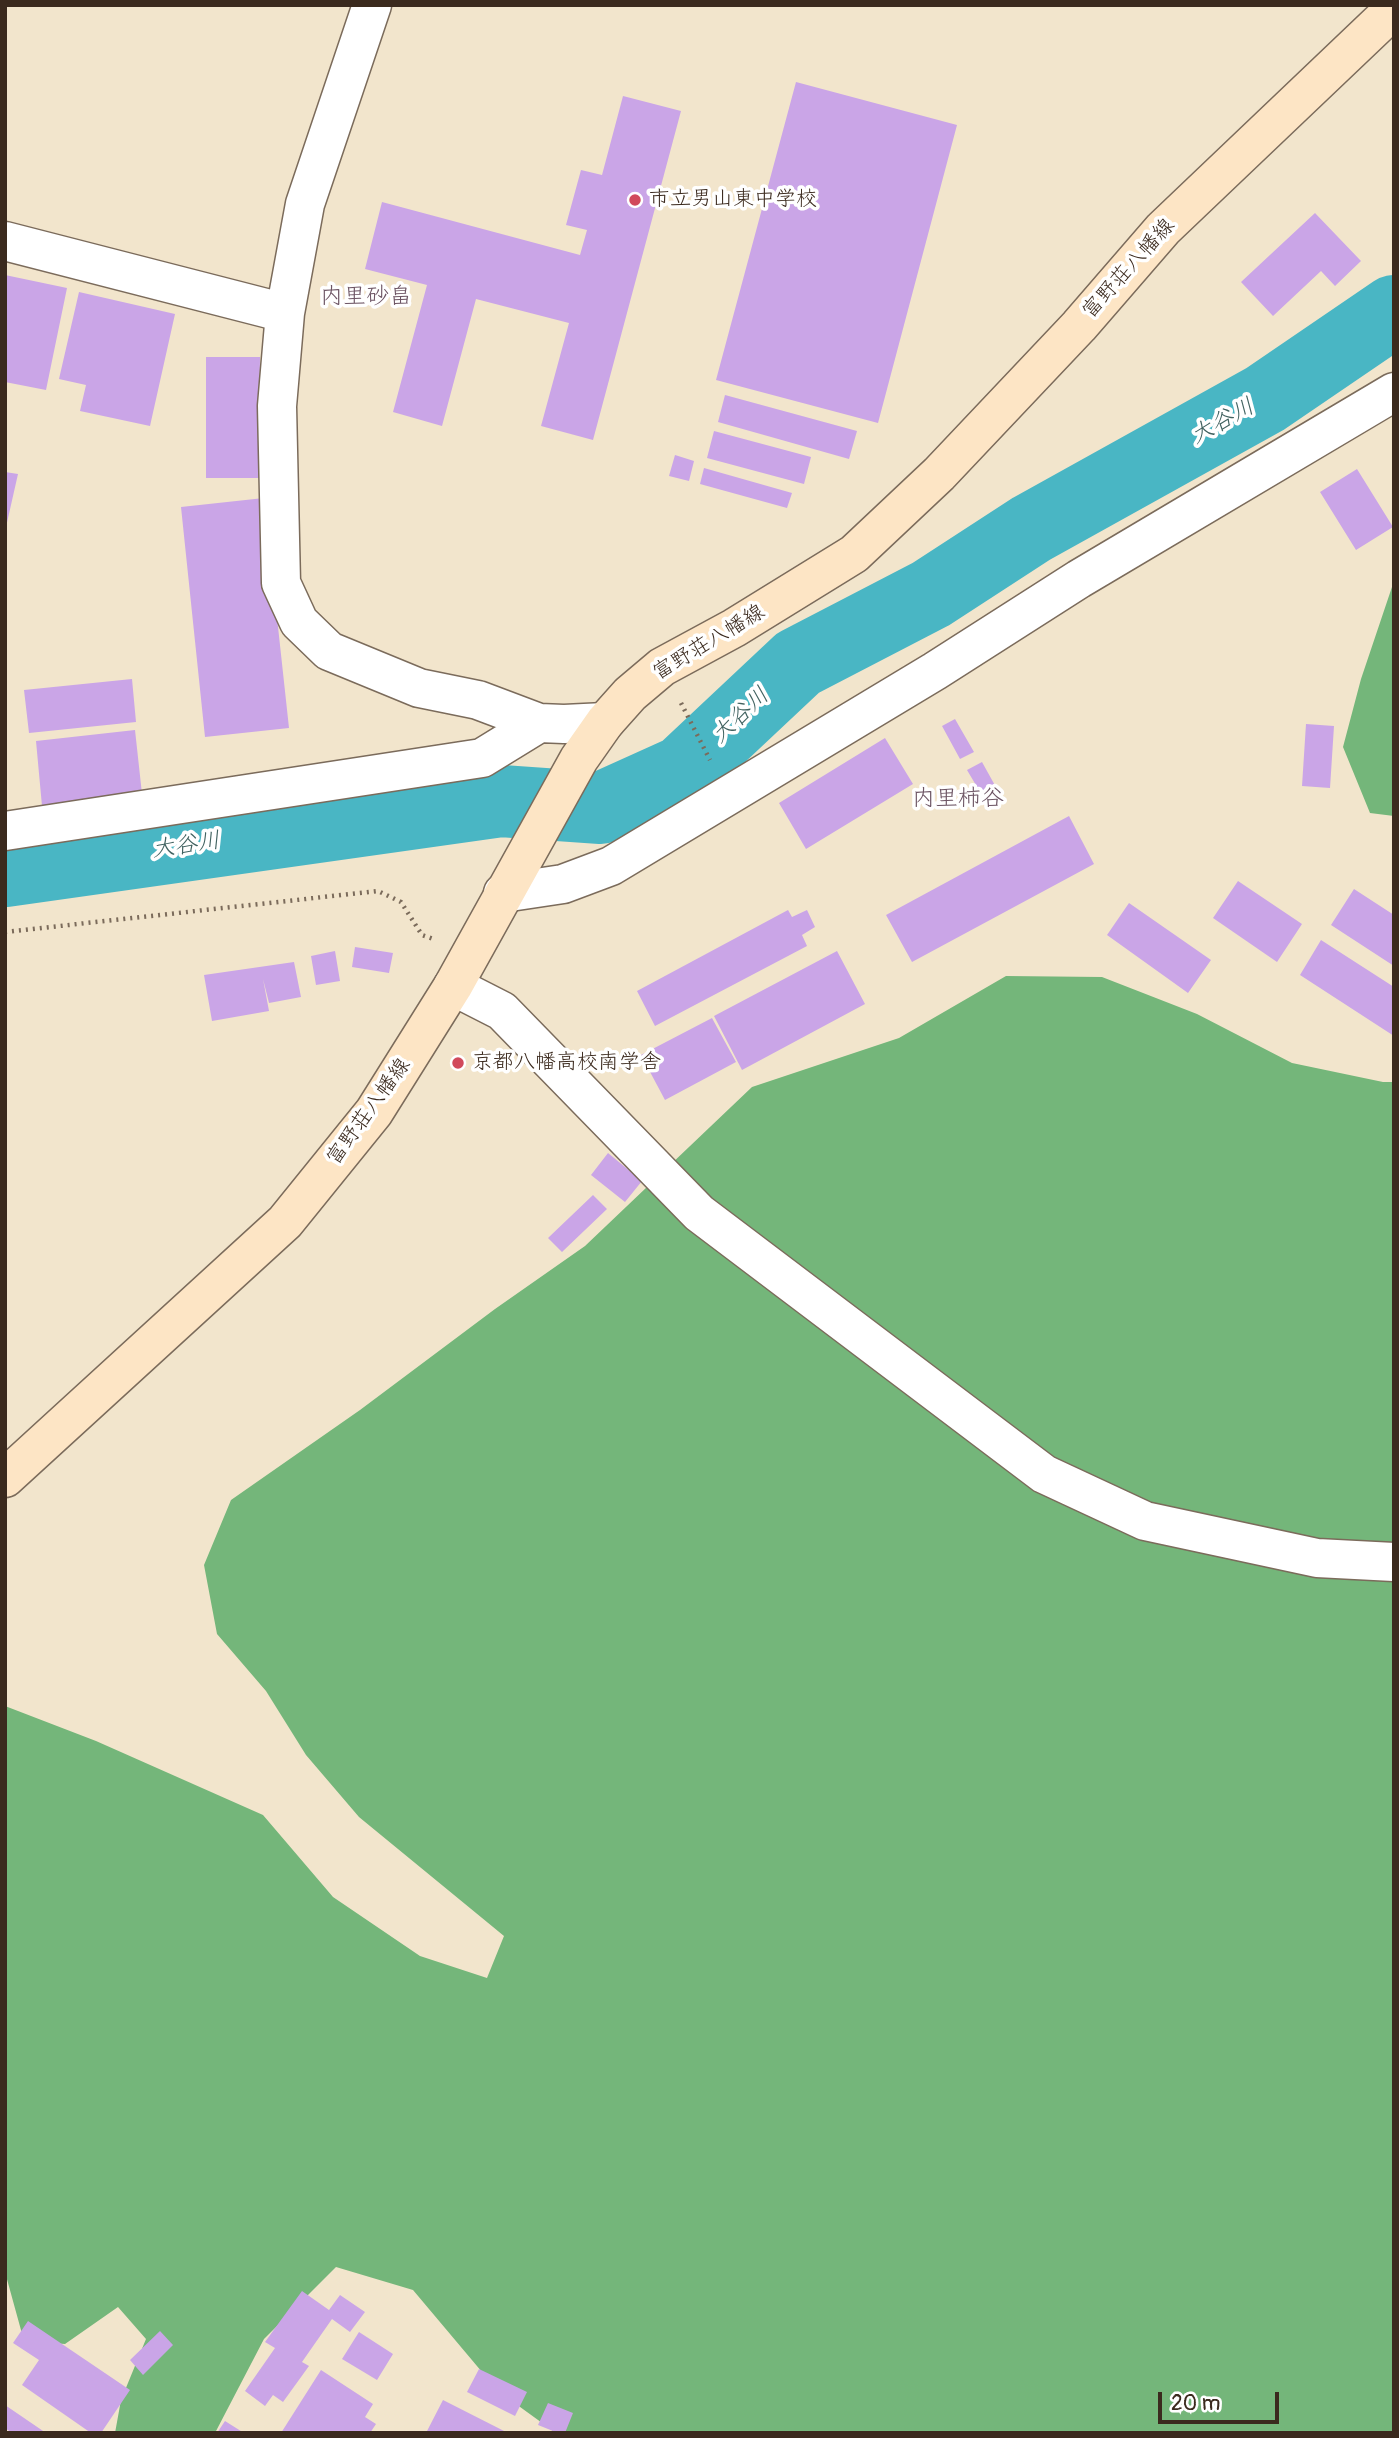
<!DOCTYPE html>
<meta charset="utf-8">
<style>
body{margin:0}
#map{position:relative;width:1399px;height:2438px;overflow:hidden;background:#f2e5cc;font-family:Pangolin,sans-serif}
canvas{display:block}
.frame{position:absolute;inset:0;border:7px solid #3b2a1e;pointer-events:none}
.scale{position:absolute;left:1158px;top:2392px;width:121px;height:32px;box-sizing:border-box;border:4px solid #3b2a1e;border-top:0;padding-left:9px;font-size:21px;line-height:24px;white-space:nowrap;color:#3b2a1e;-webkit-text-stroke:5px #fff;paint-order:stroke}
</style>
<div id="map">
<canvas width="1399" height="2438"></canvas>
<div class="frame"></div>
<div class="scale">20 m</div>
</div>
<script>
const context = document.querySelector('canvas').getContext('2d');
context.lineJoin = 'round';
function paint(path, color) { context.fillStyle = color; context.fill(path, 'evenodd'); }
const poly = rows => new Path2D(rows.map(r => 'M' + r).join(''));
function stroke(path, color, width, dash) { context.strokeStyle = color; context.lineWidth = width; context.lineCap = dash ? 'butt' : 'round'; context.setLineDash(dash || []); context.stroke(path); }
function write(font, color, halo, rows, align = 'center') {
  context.font = font + ' Pangolin,"Klee One",sans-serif'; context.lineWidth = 7; context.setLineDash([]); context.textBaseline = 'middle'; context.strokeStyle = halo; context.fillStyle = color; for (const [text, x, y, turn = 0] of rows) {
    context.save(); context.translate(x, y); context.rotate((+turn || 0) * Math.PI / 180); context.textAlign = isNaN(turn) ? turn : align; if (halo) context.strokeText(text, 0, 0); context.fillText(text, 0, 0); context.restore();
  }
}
paint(poly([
 [1394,581,1394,816,1370,813,1343,747,1361,679],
 [1006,976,1102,977,1197,1014,1292,1063,1383,1082,1394,1082,1394,2433,556,2433,498,2391,413,2290,336,2267,264,2339,215,2433,115,2433,121,2400,146,2339,118,2307,65,2344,24,2341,5,2272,5,1706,96,1741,263,1815,333,1897,420,1956,487,1978,504,1936,359,1817,306,1755,266,1691,217,1634,204,1565,231,1500,360,1410,495,1309,585,1246,752,1087,899,1038]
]), '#74b67a');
stroke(poly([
 [5,871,501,801,601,808,683,771,798,663,931,594,1031,529,1265,399,1394,311]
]), '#49b6c4', 72);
paint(poly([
 [796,82,957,125,878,423,716,380],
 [623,96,681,111,593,440,541,426,569,323,476,299,442,426,393,412,427,285,365,269,382,202,580,255,587,230,566,225,581,170,602,175],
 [1315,213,1361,261,1335,286,1321,271,1273,316,1241,282],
 [5,275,67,288,46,390,5,382],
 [79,292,175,314,150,426,80,411,86,385,59,379],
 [206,357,260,357,259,478,206,478],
 [725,395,857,431,849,459,718,422],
 [714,431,811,457,804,484,707,458],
 [675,455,694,461,689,481,669,476],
 [704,468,792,493,787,508,700,484],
 [1357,469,1393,527,1356,550,1320,492],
 [5,472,18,474,6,527,5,527],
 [264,498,289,728,205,737,181,507],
 [132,679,136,722,29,733,24,690],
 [955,719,974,752,960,759,942,726],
 [1306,724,1334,726,1330,788,1302,786],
 [135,730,142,794,42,806,36,741],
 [885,738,913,784,806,849,779,803],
 [982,762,997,789,983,797,967,770],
 [1069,816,1094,864,912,962,886,915],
 [1238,881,1302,924,1277,962,1213,918],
 [1354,889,1394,915,1394,966,1331,925],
 [1129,903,1211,960,1188,993,1107,935],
 [788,910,792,917,807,910,815,927,802,935,807,946,655,1026,637,991],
 [1321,940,1394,987,1394,1036,1300,975],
 [355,947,393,953,389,973,352,967],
 [335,951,340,981,316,985,311,956],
 [837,951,865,1004,742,1070,714,1016],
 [294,962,301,997,269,1003,263,979,269,1011,212,1021,204,975],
 [712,1018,736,1062,665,1100,641,1055],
 [608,1153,642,1181,625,1202,591,1175],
 [593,1195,607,1209,562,1252,548,1238],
 [302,2291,329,2310,340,2295,365,2312,350,2332,332,2319,302,2362,309,2366,283,2402,273,2395,265,2406,245,2391,275,2348,265,2342],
 [28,2321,130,2390,101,2433,91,2433,22,2385,39,2360,13,2343],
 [160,2331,173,2345,143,2375,130,2360],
 [359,2332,393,2354,377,2380,342,2359],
 [479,2369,527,2392,515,2416,467,2392],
 [321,2370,373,2404,365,2417,376,2424,370,2433,281,2433],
 [443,2400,508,2433,426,2433],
 [548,2403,573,2413,565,2433,558,2433,538,2425],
 [5,2405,46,2433,12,2433,5,2428],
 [225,2421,244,2433,217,2433]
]), '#caa5e7');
const street = poly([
 [372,5,305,204,285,313,277,406,281,583,299,622,329,651,419,688,478,700,539,723],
 [5,241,285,313],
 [5,831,482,758,539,723,564,724,605,722],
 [503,893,563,884,611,866,935,671,1079,579,1394,392],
 [453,986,502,1011,699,1213,1044,1474,1145,1521,1317,1558,1394,1562]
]);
const secondary = poly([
 [5,1478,285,1222,374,1112,453,986,579,759,605,722,630,694,662,667,734,628,854,554,939,474,1079,326,1163,229,1394,9]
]);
stroke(street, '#7b6b5b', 41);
stroke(secondary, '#7b6b5b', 41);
stroke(poly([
 [681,703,710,760],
 [5,932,378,891,401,902,422,935,436,940]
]), '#7b6b5b', 4.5, [2, 5]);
stroke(street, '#fff', 38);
stroke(secondary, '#fde5c5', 38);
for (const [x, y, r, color] of [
 [635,200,7,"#d1495b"],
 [458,1063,7,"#d1495b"]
]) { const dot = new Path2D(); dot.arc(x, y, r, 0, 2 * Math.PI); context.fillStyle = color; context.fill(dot); stroke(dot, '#fff', 2.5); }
write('21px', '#3b2a1e', '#fff', [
 ["市立男山東中学校",649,200],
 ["京都八幡高校南学舎",472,1063]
], 'left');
write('21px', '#3b2a1e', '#fff', [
 ["富野荘八幡線",1129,269,-48],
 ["富野荘八幡線",709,643,-31],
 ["富野荘八幡線",369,1112,-54]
]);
write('23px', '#6d5564', '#fff', [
 ["内里砂畠",366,297],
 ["内里柿谷",958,799]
]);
write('italic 23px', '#416260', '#fff', [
 ["大谷川",1223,422,-29],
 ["大谷川",741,716,-43],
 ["大谷川",186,846,-8]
]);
</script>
